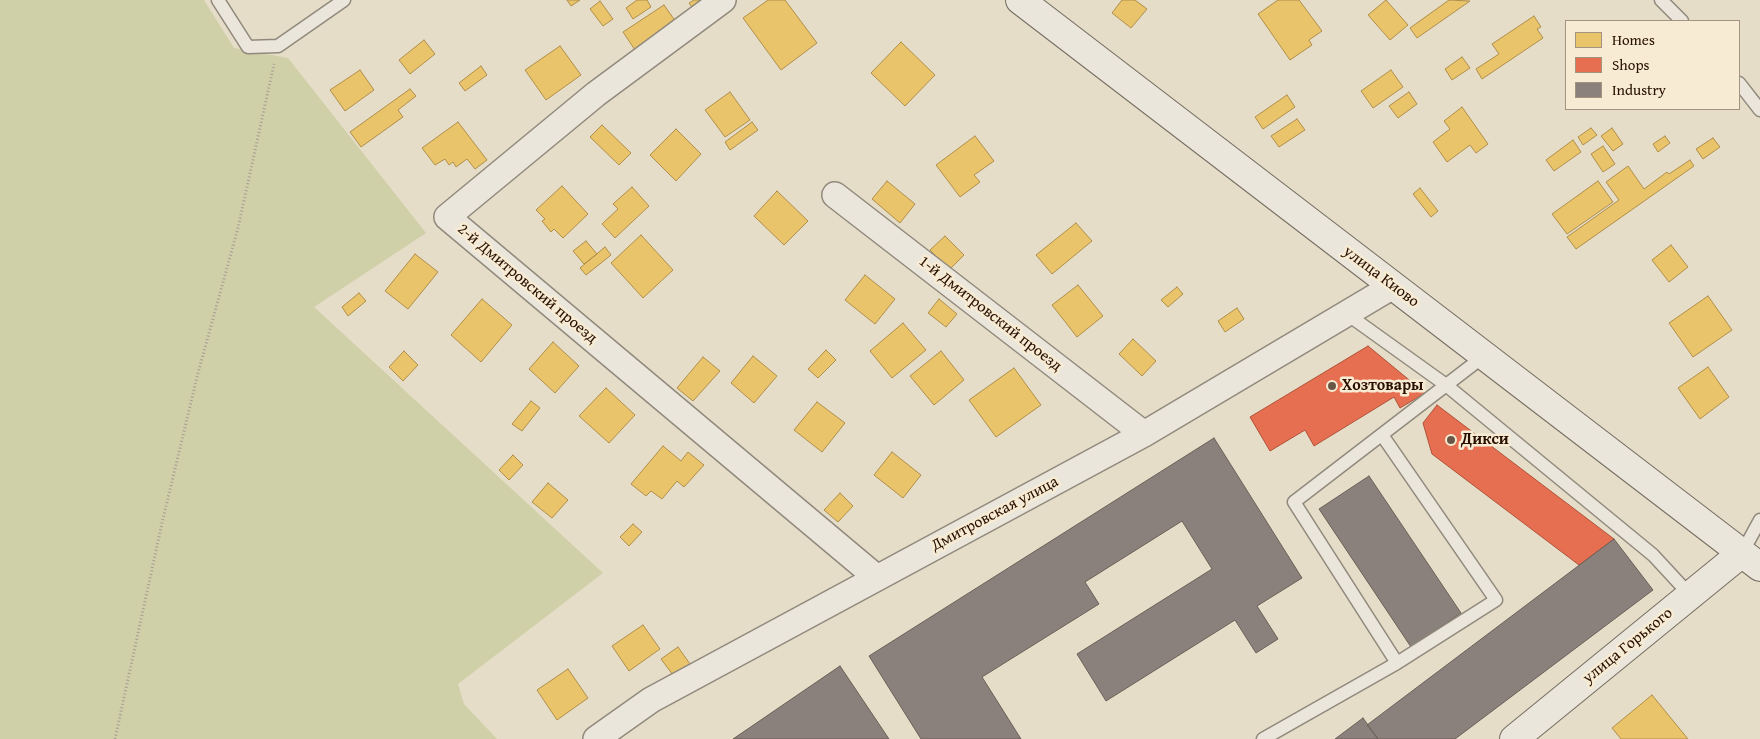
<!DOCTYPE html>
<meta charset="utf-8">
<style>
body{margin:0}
#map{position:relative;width:1760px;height:739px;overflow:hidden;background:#e5ddc8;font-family:"Gentium Book Plus",serif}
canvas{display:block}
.legend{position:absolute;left:1565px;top:20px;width:175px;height:90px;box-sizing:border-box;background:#f7ecd3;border:1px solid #a4947f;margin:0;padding:6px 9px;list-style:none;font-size:15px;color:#280f00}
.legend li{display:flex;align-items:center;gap:10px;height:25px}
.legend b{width:25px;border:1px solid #a4947f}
</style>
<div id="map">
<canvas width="1760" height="739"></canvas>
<ul class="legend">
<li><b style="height:14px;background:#e9c46a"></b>Homes</li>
<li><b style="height:14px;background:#e76f51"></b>Shops</li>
<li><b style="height:14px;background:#8a817c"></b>Industry</li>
</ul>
</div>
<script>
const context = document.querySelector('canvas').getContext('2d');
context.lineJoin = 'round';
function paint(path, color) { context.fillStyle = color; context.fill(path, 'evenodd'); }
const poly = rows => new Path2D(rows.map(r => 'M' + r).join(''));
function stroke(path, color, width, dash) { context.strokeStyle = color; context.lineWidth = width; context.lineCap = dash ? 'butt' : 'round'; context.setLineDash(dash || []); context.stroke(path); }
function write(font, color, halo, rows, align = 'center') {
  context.font = font + ' "Gentium Book Plus",serif'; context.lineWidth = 5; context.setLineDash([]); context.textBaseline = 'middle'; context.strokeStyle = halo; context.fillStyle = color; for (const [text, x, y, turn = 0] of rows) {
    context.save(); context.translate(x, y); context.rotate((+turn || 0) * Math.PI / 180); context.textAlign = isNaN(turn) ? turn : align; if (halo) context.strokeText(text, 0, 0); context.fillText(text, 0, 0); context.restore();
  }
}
paint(poly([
 [0,0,204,0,234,48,288,58,426,233,314,307,603,573,458,684,464,704,497,739,0,739]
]), '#cfcfa8');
const homes = poly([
 [567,0,580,0,571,6,567,0],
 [637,0,647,0,651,7,633,19,626,8,637,0],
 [694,0,708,0,694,10,689,3,694,0],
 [768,0,785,0,817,43,781,70,743,18,768,0],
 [1122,0,1135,0,1147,9,1131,28,1112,13,1122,0],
 [1278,0,1299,0,1322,31,1309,40,1312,45,1290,60,1258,14,1278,0],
 [1386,0,1408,25,1390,40,1368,15,1386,0],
 [1449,0,1470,1,1417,38,1410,28,1449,0],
 [600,1,613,19,603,26,590,9,600,1],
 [664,5,676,22,635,50,623,32,664,5],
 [1534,16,1541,27,1537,29,1543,38,1482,79,1476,69,1499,54,1492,44,1534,16],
 [424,40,435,54,410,74,399,60,424,40],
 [901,42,935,75,905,106,871,73,901,42],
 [560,46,581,75,546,100,525,70,560,46],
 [1462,57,1470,68,1452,80,1445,69,1462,57],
 [481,66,487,75,465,91,459,83,481,66],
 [360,70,374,90,345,111,330,90,360,70],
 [1391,70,1403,87,1373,108,1361,91,1391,70],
 [410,89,416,96,398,110,403,117,361,147,350,132,410,89],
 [730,92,750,120,725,137,705,110,730,92],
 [1409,92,1417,104,1398,118,1389,106,1409,92],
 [1287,95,1295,107,1263,129,1255,117,1287,95],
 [1462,107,1488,144,1476,153,1470,145,1447,162,1433,142,1450,129,1444,121,1462,107],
 [1297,119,1305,130,1279,147,1271,136,1297,119],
 [458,122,487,160,475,169,467,159,456,167,453,162,449,165,445,159,435,165,422,148,458,122],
 [752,122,758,130,730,150,725,142,752,122],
 [602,125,631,153,619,165,590,137,602,125],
 [1591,128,1597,135,1583,145,1578,137,1591,128],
 [1612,128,1623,144,1613,151,1601,136,1612,128],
 [676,129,701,154,676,181,650,155,676,129],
 [975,136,994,161,974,175,980,182,960,197,936,165,975,136],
 [1665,136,1670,143,1658,152,1653,144,1665,136],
 [1713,138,1720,147,1703,159,1696,149,1713,138],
 [1573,140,1581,152,1554,171,1546,160,1573,140],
 [1603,146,1615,164,1603,172,1591,154,1603,146],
 [1690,160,1694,166,1576,249,1567,237,1619,200,1606,182,1628,166,1644,189,1667,172,1669,174,1690,160],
 [887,181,915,204,900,223,872,199,887,181],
 [1598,181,1613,202,1567,234,1552,214,1598,181],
 [562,186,588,214,563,238,554,229,551,232,542,221,545,219,536,210,562,186],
 [632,187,649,206,615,238,602,224,618,209,613,204,632,187],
 [1420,188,1438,211,1431,217,1413,194,1420,188],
 [777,191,808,221,784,245,754,216,777,191],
 [1076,223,1092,241,1052,274,1036,255,1076,223],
 [641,235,673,270,643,298,611,263,641,235],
 [945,236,964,255,949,270,930,250,945,236],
 [586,241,597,254,584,264,573,251,586,241],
 [1671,245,1688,267,1669,282,1652,260,1671,245],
 [605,247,611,255,586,275,580,268,605,247],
 [415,254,438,272,408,309,385,291,415,254],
 [865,275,895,299,875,324,845,300,865,275],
 [1078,285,1103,316,1077,337,1052,305,1078,285],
 [1177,287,1183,294,1168,307,1161,300,1177,287],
 [359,293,366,301,348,316,342,307,359,293],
 [1708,296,1732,330,1693,357,1669,323,1708,296],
 [482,299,512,325,481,362,451,335,482,299],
 [939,299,957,314,946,327,928,313,939,299],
 [1237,308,1244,319,1225,332,1218,321,1237,308],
 [903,323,926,350,892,378,870,351,903,323],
 [1133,339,1156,361,1142,376,1119,354,1133,339],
 [553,342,579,366,555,393,529,369,553,342],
 [826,350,836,360,818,378,808,369,826,350],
 [404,351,418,365,403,381,389,367,404,351],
 [941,351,964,380,934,405,910,376,941,351],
 [753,356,777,376,754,403,731,383,753,356],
 [703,357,720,371,693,401,677,388,703,357],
 [1708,367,1729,397,1700,419,1678,388,1708,367],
 [1014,368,1041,405,996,437,969,400,1014,368],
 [606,388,635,415,609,443,579,416,606,388],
 [531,401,540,408,522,431,512,424,531,401],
 [817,402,845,423,822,452,794,430,817,402],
 [663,446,681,461,688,452,704,465,684,487,677,481,662,499,651,491,646,496,631,484,663,446],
 [892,452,921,475,903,498,874,475,892,452],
 [513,455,523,465,509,480,499,470,513,455],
 [548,483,568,500,552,518,532,502,548,483],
 [840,493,853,506,838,522,824,510,840,493],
 [633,524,642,532,629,546,620,537,633,524],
 [643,625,660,649,629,671,612,646,643,625],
 [678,647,690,664,673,675,661,659,678,647],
 [568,669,588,698,557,720,537,690,568,669],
 [1652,695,1688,739,1621,739,1612,728,1652,695]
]);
paint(homes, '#e9c46a');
stroke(homes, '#af8e4a', 1);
const shops = poly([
 [1368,346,1425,393,1400,408,1394,397,1314,446,1305,430,1270,451,1250,417,1368,346],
 [1437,405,1614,539,1579,565,1432,454,1423,423,1437,405]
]);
paint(shops, '#e76f51');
stroke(shops, '#ae5239', 1);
const industry = poly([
 [1214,438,1302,578,1257,606,1278,639,1256,653,1235,620,1106,701,1077,654,1212,569,1182,521,1085,582,1099,604,982,677,1021,739,921,739,869,656,1214,438],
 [1369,476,1461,613,1411,647,1319,509,1369,476],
 [1614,539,1653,590,1455,739,1378,739,1367,725,1614,539],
 [840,666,889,739,733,739,840,666],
 [1363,718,1378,739,1335,739,1363,718]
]);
paint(industry, '#8a817c');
stroke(industry, '#6d5f57', 1);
const lane = poly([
 [218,0,248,47,278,46,344,0],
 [1661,0,1682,21],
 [1739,83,1760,110],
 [1347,314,1446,385,1653,555,1690,595],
 [1742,553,1760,520],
 [1397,663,1294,502,1484,356],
 [1263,739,1397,663,1496,600,1382,435]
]);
const street = poly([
 [723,0,596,94,447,217,876,577],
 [835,195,1144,434],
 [596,739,651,700,1144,434,1393,286]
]);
const secondary = poly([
 [1020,0,1760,567],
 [1514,739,1742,553]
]);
stroke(lane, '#91897c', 15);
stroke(street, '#91897c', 28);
stroke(secondary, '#766d61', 30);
stroke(poly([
 [115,739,162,523,198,373,238,228,274,64]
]), '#a49d94', 3, [1, 2.5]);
stroke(lane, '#eae6dc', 12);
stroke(street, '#eae6dc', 25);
stroke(secondary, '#eae6dc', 28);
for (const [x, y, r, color] of [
 [1332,386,5,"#6a5746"],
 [1451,440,5,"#6a5746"]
]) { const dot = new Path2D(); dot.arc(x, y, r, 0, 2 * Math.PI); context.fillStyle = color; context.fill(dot); stroke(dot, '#f7ecd3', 2); }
write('16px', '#280f00', '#f7ecd3', [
 ["улица Киово",1381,277,37],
 ["2-й Дмитровский проезд",527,284,40],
 ["1-й Дмитровский проезд",990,314,38],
 ["Дмитровская улица",995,514,-28],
 ["улица Горького",1628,646,-39]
]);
write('bold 16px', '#280f00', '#f7ecd3', [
 ["Хозтовары",1342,386],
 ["Дикси",1461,440]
], 'left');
</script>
